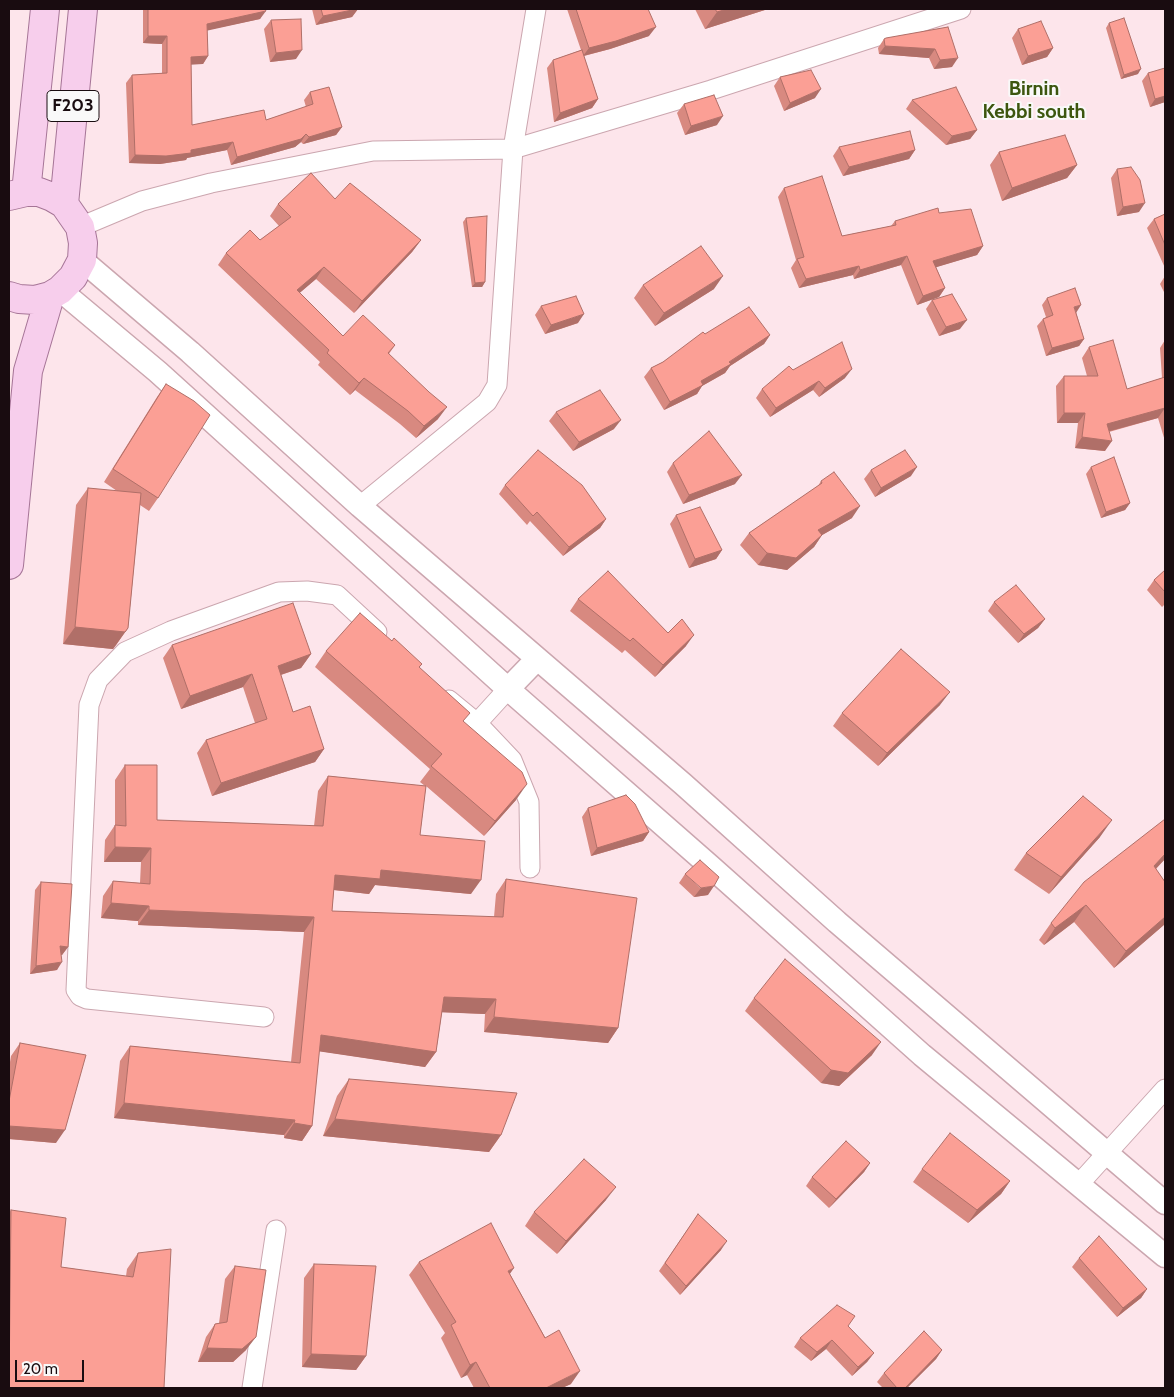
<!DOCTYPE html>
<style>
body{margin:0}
#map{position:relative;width:1174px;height:1397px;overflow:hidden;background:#fde5eb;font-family:Cabin,sans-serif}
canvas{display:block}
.frame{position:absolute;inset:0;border:10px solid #190c10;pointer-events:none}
.scale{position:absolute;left:15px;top:1360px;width:69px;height:22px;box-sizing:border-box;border:2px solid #190c10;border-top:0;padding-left:6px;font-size:15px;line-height:18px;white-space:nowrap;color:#190c10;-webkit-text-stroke:4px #f9f9f9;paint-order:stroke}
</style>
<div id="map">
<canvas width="1174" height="1397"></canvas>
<div class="frame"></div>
<div class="scale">20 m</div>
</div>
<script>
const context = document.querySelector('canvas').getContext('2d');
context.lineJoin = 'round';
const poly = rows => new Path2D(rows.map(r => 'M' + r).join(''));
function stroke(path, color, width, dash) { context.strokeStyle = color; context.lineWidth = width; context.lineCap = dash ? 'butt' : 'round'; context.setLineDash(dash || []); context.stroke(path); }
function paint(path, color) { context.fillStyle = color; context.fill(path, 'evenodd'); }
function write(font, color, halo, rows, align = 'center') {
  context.font = font + ' Cabin,sans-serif'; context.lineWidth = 4; context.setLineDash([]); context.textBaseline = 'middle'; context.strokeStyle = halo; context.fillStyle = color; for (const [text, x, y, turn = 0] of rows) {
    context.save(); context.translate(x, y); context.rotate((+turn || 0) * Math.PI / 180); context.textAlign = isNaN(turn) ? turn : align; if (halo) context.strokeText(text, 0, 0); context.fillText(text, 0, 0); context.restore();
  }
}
const minor = poly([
 [80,227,142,201,211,183,373,151,513,149,711,90,961,9],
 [360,506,487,402,497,385,513,149,536,9],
 [449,700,477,723,508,689],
 [477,723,512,760,529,802,530,868],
 [264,1017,87,999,80,996,76,990,89,705,98,680,125,652,171,631,279,592,307,591,337,595,377,632],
 [1079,1184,1165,1089],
 [252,1388,276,1230]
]);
const tertiary = poly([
 [82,260,190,352,360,506,683,784,837,922,1165,1203],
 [60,290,158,372,508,689,710,866,922,1055,1165,1256],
 [508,689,537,659]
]);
const primary = poly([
 [26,192,45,9],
 [9,196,26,192,39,192,52,197,64,204,80,227,83,243,82,260,73,277,60,290,50,296,35,300,19,299,9,296],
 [64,204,83,9],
 [9,565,28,371,50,296]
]);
stroke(minor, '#cba6af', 21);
stroke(tertiary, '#cba6af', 25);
stroke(primary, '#a67597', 30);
stroke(minor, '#fff', 19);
stroke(tertiary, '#fff', 22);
stroke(primary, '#f7ceec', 28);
paint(poly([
 [143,9,265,9,260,19,207,30,208,56,203,64,191,64,192,125,266,120,306,107,304,100,310,92,342,127,336,135,303,144,301,142,295,147,231,165,227,150,187,158,186,160,160,164,129,163,126,83,132,75,162,73,162,44,143,43],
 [312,9,358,9,352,17,316,25],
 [567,9,648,9,649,36,610,49,584,56,598,99,592,108,554,122,547,68,553,60,581,50],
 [695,9,768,9,705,29],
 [271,20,296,59,270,62,264,29],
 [1109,23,1138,74,1121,79,1106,28],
 [948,27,952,67,934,69,929,58,879,54,878,48,884,39],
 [1018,29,1053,48,1047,57,1022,65,1012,38],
 [1148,73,1165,102,1150,107,1142,81],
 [780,77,815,98,784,111,774,86],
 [912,100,977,130,970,139,946,145,906,109],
 [684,104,717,125,685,135,677,113],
 [839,147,915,150,909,159,843,176,833,156],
 [999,152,1077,165,1067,178,1002,201,990,165],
 [1117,169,1139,212,1117,216,1111,178],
 [784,188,842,236,891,226,895,221,939,213,983,246,977,255,936,267,945,288,939,297,917,305,901,265,854,279,853,275,799,288,791,268,796,260,778,197],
 [335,199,421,240,412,252,354,313,316,279,299,293,343,336,395,345,389,354,438,419,416,438,400,424,355,390,350,395,318,365,320,362,218,265,226,253,260,240,279,226,270,216,278,204],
 [1165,214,1165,268,1147,228,1154,219],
 [466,218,485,282,482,287,472,287,463,222],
 [1165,276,1165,294,1160,284],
 [643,285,714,289,655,326,634,298],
 [1047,298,1076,312,1084,339,1079,346,1046,356,1037,326,1043,319,1046,317,1042,305],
 [932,300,960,329,939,336,926,309],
 [541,306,578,323,545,334,535,315],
 [705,334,770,335,764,344,730,366,725,373,702,386,697,394,664,410,644,377,651,368,663,362],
 [1165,340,1165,441,1158,418,1109,432,1105,451,1075,448,1078,423,1057,423,1056,386,1064,376,1087,376,1082,358,1089,347,1127,389,1162,378,1160,348],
 [793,370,845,378,819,397,813,390,770,417,756,398,762,389],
 [166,384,158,498,149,511,140,505,128,628,116,645,113,649,63,644,76,505,88,488,117,491,104,482,157,397],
 [556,412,614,429,573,451,549,421],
 [673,463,735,484,683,504,667,472],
 [1091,467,1130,503,1125,510,1101,518,1086,474],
 [871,470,911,476,875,497,864,479],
 [821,481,852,518,822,535,814,547,787,570,758,565,740,545,749,533,818,486],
 [505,485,606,519,600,528,563,556,530,521,527,525,499,494],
 [676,515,722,550,716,559,689,568,670,524],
 [1165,570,1165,604,1162,607,1147,590,1154,580],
 [578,599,668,633,686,646,655,677,625,650,622,653,570,611],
 [994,602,1045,619,1038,628,1018,643,988,611],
 [392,641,422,664,419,668,464,722,516,800,484,836,426,786,420,835,471,894,375,885,369,894,334,890,332,911,494,917,496,894,506,879,618,1028,608,1043,484,1032,485,1014,442,1012,436,1052,425,1067,319,1051,312,1126,302,1141,284,1138,284,1135,114,1118,120,1061,130,1046,291,1062,304,932,138,925,138,921,101,918,103,896,113,881,140,883,141,862,104,862,105,840,115,825,115,780,125,765,157,820,314,826,318,791,328,776,425,786,420,782,430,769,315,667,326,651],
 [172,645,311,654,301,668,281,675,293,712,324,749,315,762,212,796,197,753,206,740,255,723,243,687,181,709,163,658],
 [940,705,878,766,833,726,842,713],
 [588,808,649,832,643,841,591,856,582,817],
 [1165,819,1165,859,1156,869,1165,882,1165,924,1114,968,1074,922,1044,945,1039,940,1051,923],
 [1100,837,1049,894,1014,870,1026,853],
 [685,874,708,895,694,897,679,883],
 [41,882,68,947,62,955,61,955,57,970,30,974,35,890],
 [754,998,872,1055,839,1086,821,1083,745,1011],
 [20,1043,56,1143,9,1139,9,1068,11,1056],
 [349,1079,501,1135,489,1152,323,1136,337,1096],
 [870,1163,864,1172,829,1208,806,1186,812,1177],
 [922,1169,1010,1181,1001,1194,968,1223,913,1182],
 [606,1200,557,1254,525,1226,534,1212],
 [11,1210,61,1267,126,1276,127,1269,138,1253,164,1388,9,1388,9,1213],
 [698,1214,721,1250,680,1295,659,1271],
 [1079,1258,1147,1289,1141,1298,1117,1317,1072,1267],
 [419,1262,510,1274,571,1384,562,1388,474,1388,467,1375,461,1378,441,1338,445,1333,409,1275],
 [314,1264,366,1356,356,1370,302,1367,304,1278],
 [235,1266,246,1350,233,1362,198,1362,206,1337,215,1324,219,1323,225,1279],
 [848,1326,874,1353,867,1362,852,1376,826,1349,811,1361,794,1347,800,1338],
 [942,1350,936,1359,907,1388,883,1388,877,1382,884,1373]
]), '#d88980');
paint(poly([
 [358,9,352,17,316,25,323,16],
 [727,9,768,9,705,29,717,12],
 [266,11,260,19,201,32,207,24],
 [656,27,649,36,610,49,583,56,589,48],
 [148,36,167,36,162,44,143,43],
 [885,46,935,49,929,58,879,54],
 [1053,48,1047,57,1022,65,1028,56],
 [302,50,296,59,270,62,276,53],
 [208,56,203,64,186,65,191,57],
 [958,58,952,67,934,69,940,60],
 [1141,69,1138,74,1121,79,1124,75],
 [821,89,815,98,784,111,790,103],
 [1165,96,1165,102,1150,107,1155,99],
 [598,99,592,108,554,122,560,113],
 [723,116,717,125,685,135,691,126],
 [342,127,336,135,303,144,309,137],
 [977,130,970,139,946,145,952,136],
 [306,134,301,142,295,147,231,165,237,157],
 [233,142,227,150,187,158,186,160,160,164,129,163,135,155,191,150],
 [915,150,909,159,843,176,849,167],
 [1077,165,1067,178,1002,201,1012,188],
 [1145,203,1139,212,1117,216,1123,207],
 [421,240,412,252,354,313,362,301],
 [983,246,977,255,927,270,933,261],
 [907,256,901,265,854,279,860,270],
 [859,266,853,275,799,288,806,279],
 [324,267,316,279,288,303,297,290],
 [723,276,714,289,655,326,664,313],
 [485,282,482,287,472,287,475,283],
 [945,288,939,297,917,305,923,296],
 [1081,305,1076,313,1074,307],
 [584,314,578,323,545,334,551,325],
 [967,320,960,329,939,336,946,327],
 [770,335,764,344,730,366,725,373,702,386,697,394,664,410,670,402],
 [1084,339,1079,346,1046,356,1052,348],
 [852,369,845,378,819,397,825,388],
 [364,378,355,390,350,395,359,383],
 [819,381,813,390,770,417,776,408],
 [447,407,438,419,416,438,424,426],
 [1165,408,1158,418,1099,434,1107,424],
 [1064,413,1085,413,1078,423,1057,423],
 [621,420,614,429,573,451,579,442],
 [1082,437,1112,441,1105,451,1075,448],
 [917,467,911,476,875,497,881,488],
 [742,475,735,484,683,504,689,495],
 [1130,503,1125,510,1101,518,1106,512],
 [860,506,852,518,810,542,818,530],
 [606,519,600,528,563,556,569,547],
 [822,535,814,547,787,570,758,565,767,553],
 [722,550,716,559,689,568,695,559],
 [1045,619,1038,628,1018,643,1024,634],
 [75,627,128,628,116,645,113,649,63,644],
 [694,635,686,646,655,677,663,665],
 [311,654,301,668,268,679,278,666],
 [252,674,243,687,181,709,190,696],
 [950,692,940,705,878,766,887,753],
 [324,749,315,762,212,796,221,783],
 [527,784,516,800,484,836,495,821],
 [1112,820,1100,837,1049,894,1061,877],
 [649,832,643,841,591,856,597,848],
 [115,847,151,848,141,862,104,862],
 [1165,854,1165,859,1142,883,1154,866],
 [381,870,481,880,471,894,375,885,369,894,325,889,335,875],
 [714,886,708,895,694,897,701,888],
 [111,903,149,906,138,921,101,918],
 [1086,905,1074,922,1044,945,1055,928],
 [149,910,314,917,304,932,138,925],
 [1165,917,1165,924,1114,968,1126,951],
 [60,946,68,947,62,955,54,954],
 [62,962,57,970,30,974,36,966],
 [444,997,496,999,485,1014,434,1012],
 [494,1017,618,1028,608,1043,484,1032],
 [321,1035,436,1052,425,1067,310,1050],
 [881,1042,872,1055,839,1086,821,1083,831,1070],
 [124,1103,295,1120,284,1135,114,1118],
 [335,1119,501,1135,489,1152,323,1136],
 [294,1123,312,1126,302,1141,284,1138],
 [9,1126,65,1130,56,1143,9,1139],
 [870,1163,864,1172,829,1208,836,1199],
 [1010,1181,1001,1194,968,1223,977,1210],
 [616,1187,606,1200,557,1254,566,1241],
 [727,1241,721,1250,680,1295,686,1286],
 [514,1268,505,1281,508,1271],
 [1147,1289,1141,1298,1117,1317,1123,1308],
 [256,1337,246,1350,233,1362,198,1362,207,1348],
 [832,1340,826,1349,811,1361,817,1352],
 [942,1350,936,1359,907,1388,905,1388],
 [874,1353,867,1362,852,1376,858,1367],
 [311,1354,366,1356,356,1370,302,1367],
 [476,1362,467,1375,461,1378,470,1365],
 [580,1371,571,1384,562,1388,546,1388]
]), '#b06f68');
const building = poly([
 [148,9,265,9,266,11,207,24,208,56,191,57,192,125,264,110,266,120,313,104,310,92,329,87,342,127,309,137,306,134,301,139,237,157,233,142,191,150,191,153,166,156,135,155,132,75,167,73,167,36,148,36,148,9],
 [321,9,357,9,323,16,321,9],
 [576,9,648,9,656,27,616,41,589,48,576,9],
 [715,9,727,9,717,12,715,9],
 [1124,18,1141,69,1124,75,1109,23,1124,18],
 [301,19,302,50,276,53,271,20,301,19],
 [1041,21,1053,48,1028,56,1018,29,1041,21],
 [948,27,958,58,940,60,935,49,885,46,884,39,886,38,948,27],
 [582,50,598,99,560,113,553,60,582,50],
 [1165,68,1165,96,1155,99,1148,73,1165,68],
 [811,70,821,89,790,103,780,77,811,70],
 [956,87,977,130,952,136,912,100,956,87],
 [714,95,723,116,691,126,684,104,714,95],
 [910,131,915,150,849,167,839,147,910,131],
 [1065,135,1077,165,1012,188,999,152,1065,135],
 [1131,167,1140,180,1145,203,1123,207,1117,169,1131,167],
 [311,173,335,199,350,183,421,240,362,301,324,267,297,290,343,336,363,315,395,345,388,353,429,392,447,407,424,426,408,411,364,378,359,383,327,353,329,350,226,253,250,230,260,240,291,217,278,204,311,173],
 [822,176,842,236,896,225,895,221,938,208,939,213,971,209,983,246,933,261,945,288,923,296,907,256,860,270,859,266,806,279,797,259,804,257,784,188,822,176],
 [1165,214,1165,245,1154,219,1165,214],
 [487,216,485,282,475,283,466,218,487,216],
 [701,246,723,276,664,313,643,285,701,246],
 [1075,288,1081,305,1074,307,1084,339,1052,348,1043,319,1053,315,1047,298,1075,288],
 [952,294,967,320,946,327,932,300,952,294],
 [576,296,584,314,551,325,541,306,576,296],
 [749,307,770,335,729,362,731,364,701,381,703,385,670,402,651,368,663,362,703,332,705,334,749,307],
 [1113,340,1127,389,1165,377,1165,408,1107,424,1112,441,1082,437,1085,413,1064,413,1064,376,1098,376,1089,347,1113,340],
 [842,342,852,369,825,388,819,381,776,408,762,389,789,366,793,370,842,342],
 [166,384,194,401,210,415,158,498,113,469,166,384],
 [600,390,621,420,579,442,556,412,600,390],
 [709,431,742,475,689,495,673,463,709,431],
 [538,450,582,485,606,519,569,547,537,512,533,516,505,485,538,450],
 [905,450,917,467,881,488,871,470,905,450],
 [1114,457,1130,503,1106,512,1091,467,1114,457],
 [834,472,860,506,818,530,822,535,796,558,767,553,749,533,822,483,821,481,834,472],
 [88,488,141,493,128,628,125,632,75,627,88,488],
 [700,507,722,550,695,559,676,515,700,507],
 [1165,570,1165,592,1154,580,1165,570],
 [608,571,668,633,682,619,694,635,663,665,633,638,630,641,578,599,608,571],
 [1016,585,1045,619,1024,634,994,602,1016,585],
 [293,603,311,654,278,666,293,712,310,706,324,749,221,783,206,740,267,719,252,674,190,696,172,645,293,603],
 [360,613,392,641,394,638,422,664,419,667,470,713,463,721,522,772,527,784,495,821,431,766,442,754,326,651,360,613],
 [901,649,950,692,887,753,842,713,901,649],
 [125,765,157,765,157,820,323,826,328,776,426,786,420,835,485,841,481,880,381,870,380,879,335,875,332,911,503,917,506,879,637,898,618,1028,494,1017,496,999,444,997,436,1052,321,1035,312,1126,294,1123,295,1120,124,1103,130,1046,300,1063,314,917,149,910,149,906,111,903,113,881,150,884,151,848,115,847,115,825,126,826,125,765],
 [626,795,635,804,649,832,597,848,588,808,626,795],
 [1083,796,1112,820,1061,877,1026,853,1083,796],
 [1165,819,1165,854,1154,866,1165,882,1165,917,1126,951,1086,905,1055,928,1051,923,1084,882,1165,819],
 [700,860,719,877,714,886,701,888,685,874,700,860],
 [41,882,72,884,68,947,60,946,62,962,36,966,41,882],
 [785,959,881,1042,848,1073,831,1070,754,998,785,959],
 [20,1043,86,1055,65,1130,9,1126,9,1101,20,1043],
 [349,1079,517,1093,501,1135,335,1119,349,1079],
 [950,1133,1010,1181,977,1210,922,1169,950,1133],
 [846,1141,870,1163,836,1199,812,1177,846,1141],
 [584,1159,616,1187,566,1241,534,1212,584,1159],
 [11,1210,66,1218,61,1267,133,1277,138,1253,171,1249,164,1388,9,1388,11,1210],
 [698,1214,727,1241,686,1286,665,1263,698,1214],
 [491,1223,514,1268,508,1271,545,1338,559,1330,580,1371,546,1388,490,1388,476,1362,470,1365,451,1325,456,1322,419,1262,491,1223],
 [1099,1236,1147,1289,1123,1308,1079,1258,1099,1236],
 [314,1264,376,1266,366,1356,311,1354,314,1264],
 [235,1266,266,1270,256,1337,242,1349,207,1348,215,1324,227,1322,235,1266],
 [837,1305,855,1316,848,1326,874,1353,858,1367,832,1340,817,1352,800,1338,837,1305],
 [924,1331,942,1350,905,1388,897,1388,884,1373,924,1331]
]);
paint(building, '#fb9f95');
stroke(building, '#b06f68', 1);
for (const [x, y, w] of [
 [73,106,52]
]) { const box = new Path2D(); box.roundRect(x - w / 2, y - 15.5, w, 31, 4); context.fillStyle = '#f9f9f9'; context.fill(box); stroke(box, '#190c10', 1); }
write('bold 18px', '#190c10', null, [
 ["F203",73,106]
]);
write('bold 20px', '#3d560f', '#f9f9f9', [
 ["Birnin",1034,89],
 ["Kebbi south",1034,112]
]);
</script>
